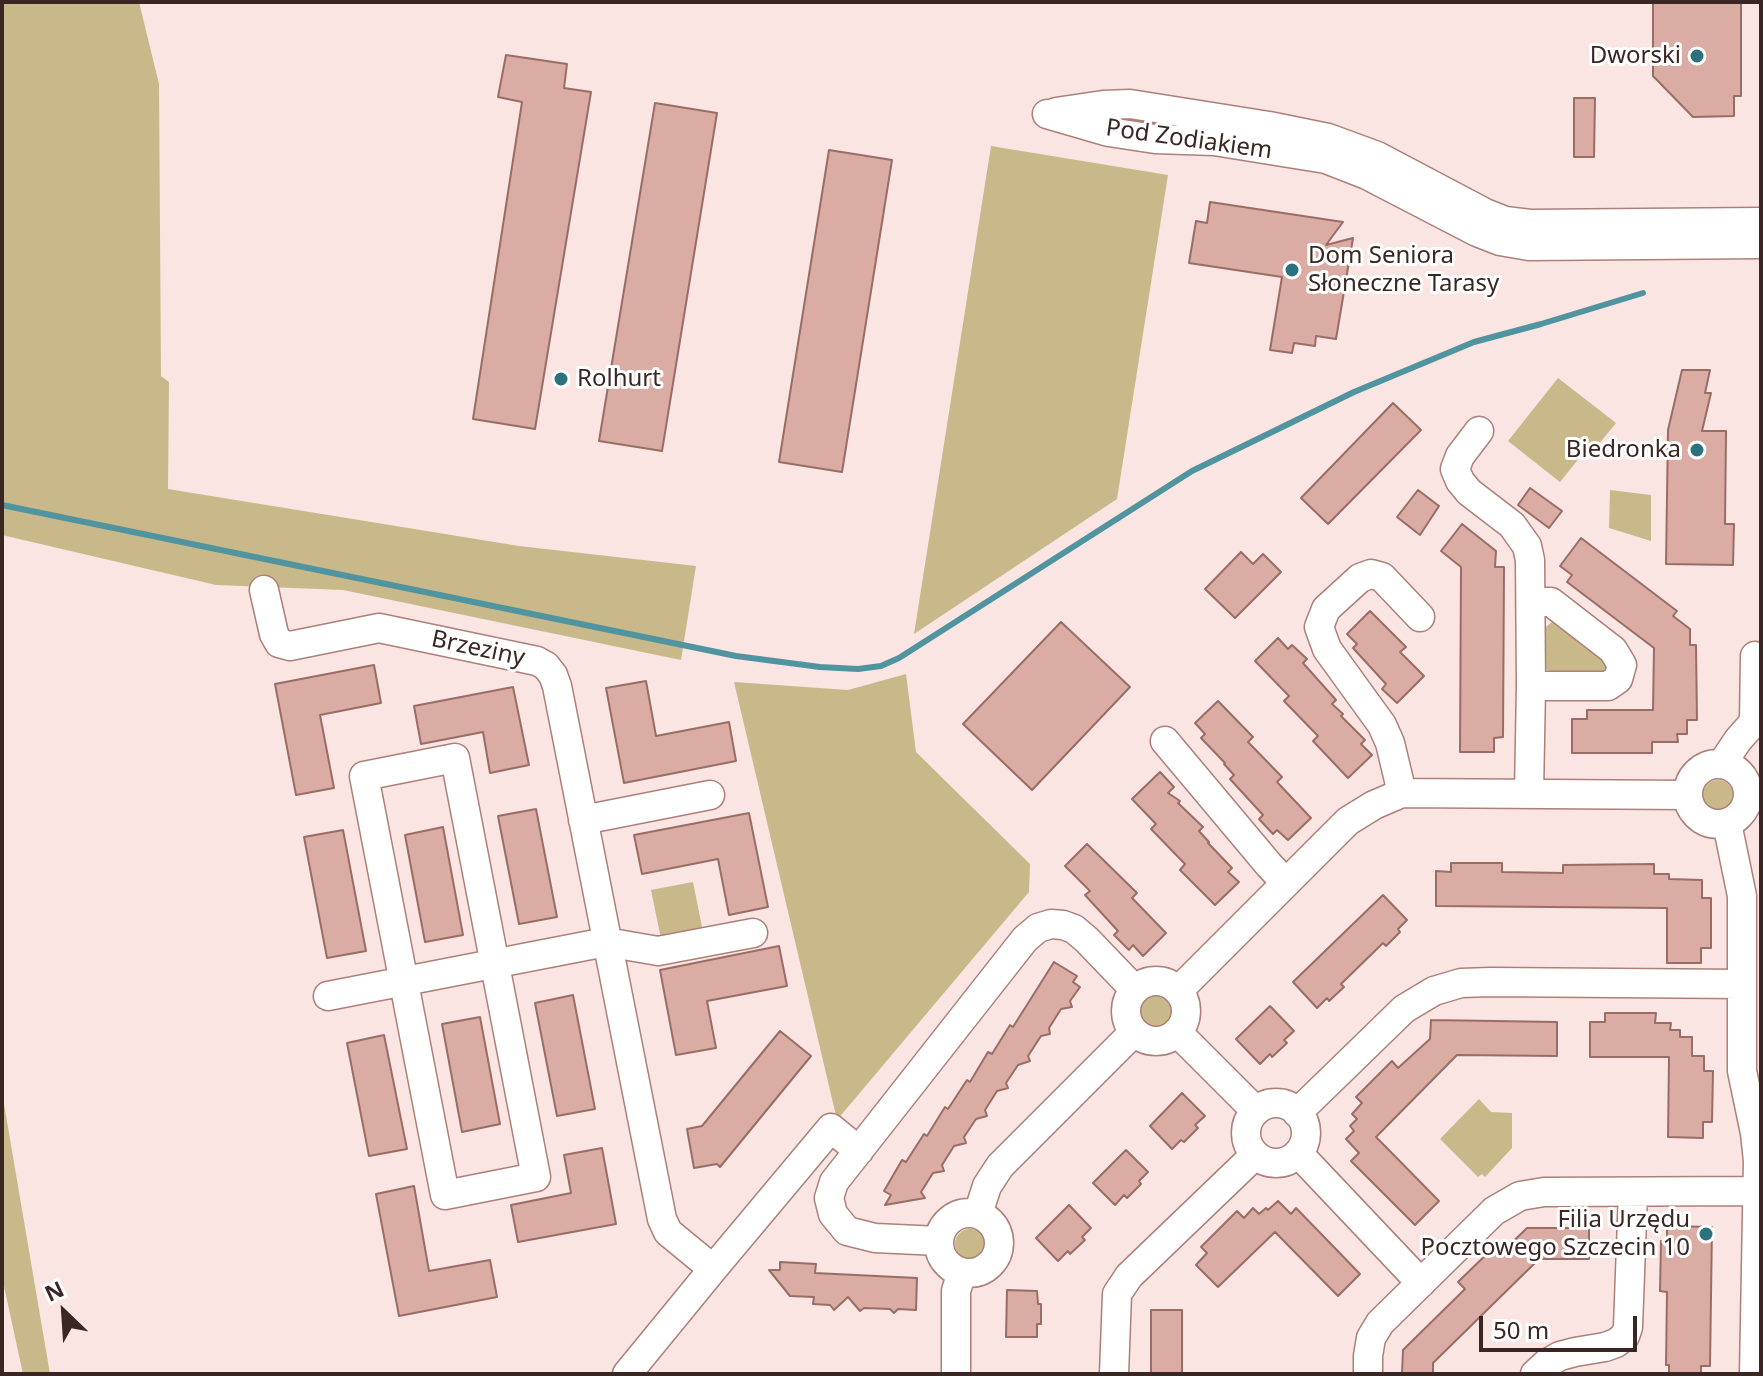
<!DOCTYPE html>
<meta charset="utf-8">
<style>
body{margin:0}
#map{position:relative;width:1763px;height:1376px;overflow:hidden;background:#fae5e2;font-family:"Noto Sans",sans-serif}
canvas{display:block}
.frame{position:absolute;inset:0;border:4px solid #3a2724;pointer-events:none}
.north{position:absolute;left:24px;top:1272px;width:80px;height:80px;-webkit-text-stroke:6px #fff;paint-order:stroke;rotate:335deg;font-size:22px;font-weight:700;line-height:32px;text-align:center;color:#3a2724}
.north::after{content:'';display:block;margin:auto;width:28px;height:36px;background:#3a2724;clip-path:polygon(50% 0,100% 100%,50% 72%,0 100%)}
.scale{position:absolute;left:1479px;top:1316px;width:158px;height:36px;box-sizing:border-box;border:4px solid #3a2724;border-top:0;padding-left:10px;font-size:24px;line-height:28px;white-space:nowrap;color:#3a2724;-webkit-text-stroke:6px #fff;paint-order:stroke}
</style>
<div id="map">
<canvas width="1763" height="1376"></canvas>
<div class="frame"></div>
<div class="north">N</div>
<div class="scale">50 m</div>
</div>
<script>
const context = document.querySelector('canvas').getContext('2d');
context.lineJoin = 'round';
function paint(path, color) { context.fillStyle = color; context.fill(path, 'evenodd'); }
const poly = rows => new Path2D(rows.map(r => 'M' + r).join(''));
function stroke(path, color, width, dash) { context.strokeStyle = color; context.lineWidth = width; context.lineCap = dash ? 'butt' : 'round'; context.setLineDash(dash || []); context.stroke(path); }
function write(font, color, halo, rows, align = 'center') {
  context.font = font + ' "Noto Sans",sans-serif'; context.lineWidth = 6; context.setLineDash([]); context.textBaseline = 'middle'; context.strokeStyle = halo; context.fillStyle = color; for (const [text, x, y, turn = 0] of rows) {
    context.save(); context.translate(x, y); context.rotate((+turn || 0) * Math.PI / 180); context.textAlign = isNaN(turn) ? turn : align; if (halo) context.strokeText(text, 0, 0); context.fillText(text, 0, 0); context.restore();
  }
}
paint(poly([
 [2,2,139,2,159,84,161,376,169,382,168,489,519,546,696,566,681,660,343,590,216,585,2,535],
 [991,146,1168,175,1117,499,914,634],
 [1558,378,1616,423,1586,460,1581,456,1560,482,1508,441],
 [1610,490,1651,495,1651,541,1609,528],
 [1559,621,1605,653,1607,669,1604,672,1552,673,1543,667,1542,630,1552,622],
 [906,674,916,752,1030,864,1029,892,837,1120,734,682,848,690],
 '1703 795a15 15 0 1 1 30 0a15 15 0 1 1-30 0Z',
 [693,882,703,932,661,939,651,890],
 '1140 1011a16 16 0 1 1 32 0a16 16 0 1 1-32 0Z',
 [2,1092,50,1374,23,1374,2,1277],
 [1479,1099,1491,1112,1512,1113,1512,1148,1485,1177,1482,1174,1478,1177,1440,1139],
 '955 1244a15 15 0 1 1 30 0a15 15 0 1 1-30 0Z'
]), '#c9b98a');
stroke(poly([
 [2,505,736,656,820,667,858,669,881,666,899,658,1192,471,1354,392,1474,342,1541,324,1643,293]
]), '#50949f', 6);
const building = poly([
 [1653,2,1741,2,1741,96,1734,96,1734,116,1693,117,1653,76,1653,2],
 [506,55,567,64,564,88,591,92,535,429,473,419,522,102,498,97,506,55],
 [1574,98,1595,98,1594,157,1574,157,1574,98],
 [655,103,717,113,662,451,599,441,655,103],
 [829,150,892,160,842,472,779,462,829,150],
 [1210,202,1343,222,1326,245,1353,238,1336,339,1316,336,1315,346,1294,343,1292,353,1270,350,1282,277,1189,263,1196,221,1207,223,1210,202],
 [1682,370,1710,370,1705,393,1711,393,1702,431,1726,431,1725,524,1734,524,1733,565,1666,564,1668,430,1682,370],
 [1393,403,1421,430,1328,524,1301,498,1393,403],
 [1530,488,1562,511,1549,528,1518,505,1530,488],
 [1418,490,1439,506,1420,535,1397,517,1418,490],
 [1462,524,1496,551,1495,567,1504,567,1503,737,1494,738,1494,752,1460,752,1461,567,1441,551,1462,524],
 [1581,538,1677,611,1673,616,1690,629,1690,645,1696,645,1697,720,1687,720,1687,734,1677,734,1678,742,1652,742,1652,753,1572,753,1572,719,1587,719,1587,710,1653,710,1654,648,1567,582,1572,575,1560,566,1581,538],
 [1241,552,1253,564,1263,554,1281,572,1235,618,1205,589,1241,552],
 [1370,611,1406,647,1400,652,1424,676,1397,703,1382,689,1386,684,1353,648,1357,644,1347,634,1370,611],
 [1061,622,1130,687,1032,790,963,724,1061,622],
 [1278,638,1288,649,1292,645,1307,659,1303,663,1336,700,1332,704,1343,714,1341,716,1365,740,1361,744,1372,755,1348,778,1313,741,1318,736,1284,701,1289,696,1255,661,1278,638],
 [374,665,381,703,320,715,334,788,296,795,275,684,374,665],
 [646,681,656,736,729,722,736,761,624,783,606,688,646,681],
 [513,687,529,765,490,773,483,732,421,744,414,706,513,687],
 [1218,701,1253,737,1248,742,1282,777,1277,782,1311,818,1288,840,1277,830,1273,834,1259,819,1263,815,1230,779,1234,775,1224,764,1225,763,1201,738,1205,734,1195,723,1218,701],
 [1160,772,1174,787,1168,793,1180,801,1178,803,1203,827,1199,831,1209,842,1208,843,1232,868,1228,872,1239,882,1215,905,1180,870,1185,864,1151,829,1156,824,1132,799,1160,772],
 [536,809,557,917,519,924,498,816,536,809],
 [749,813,768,907,729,915,718,859,642,874,634,835,749,813],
 [443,827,463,935,425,942,405,835,443,827],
 [343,830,366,951,327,958,304,837,343,830],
 [1087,844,1137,893,1132,898,1166,933,1143,956,1133,945,1129,950,1114,935,1118,931,1085,895,1090,891,1065,866,1087,844],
 [1451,863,1502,863,1502,872,1563,873,1563,865,1654,864,1654,874,1669,874,1669,879,1702,880,1702,898,1711,898,1711,948,1701,948,1701,963,1667,963,1667,908,1436,906,1436,871,1451,872,1451,863],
 [1383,895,1407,920,1398,929,1400,932,1386,946,1383,943,1341,984,1344,987,1329,1001,1327,998,1317,1008,1293,982,1383,895],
 [779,946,787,986,707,1001,716,1048,676,1055,660,970,779,946],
 [1054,962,1077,976,1073,982,1080,987,1070,1001,1072,1007,1061,1009,1049,1028,1050,1034,1041,1036,1028,1056,1030,1061,1018,1065,1006,1083,1008,1088,997,1091,985,1110,987,1116,976,1119,964,1137,966,1143,954,1146,942,1165,944,1171,933,1173,921,1192,925,1198,885,1205,891,1195,884,1191,902,1160,906,1162,924,1134,927,1136,945,1107,948,1109,967,1080,970,1082,988,1052,992,1054,1010,1025,1013,1027,1054,962],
 [573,995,595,1109,557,1116,535,1003,573,995],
 [1270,1006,1294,1031,1284,1040,1287,1043,1272,1057,1270,1054,1260,1064,1236,1039,1270,1006],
 [1605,1013,1656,1013,1655,1023,1671,1023,1670,1030,1680,1030,1680,1037,1692,1037,1692,1056,1704,1056,1704,1071,1713,1071,1712,1122,1703,1122,1703,1138,1668,1137,1669,1057,1590,1057,1590,1022,1605,1022,1605,1013],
 [480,1017,500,1124,462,1132,442,1024,480,1017],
 [1431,1020,1557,1022,1557,1056,1457,1055,1376,1137,1439,1201,1415,1225,1351,1161,1359,1153,1346,1139,1354,1131,1350,1126,1357,1119,1352,1114,1362,1103,1356,1097,1392,1061,1398,1068,1430,1039,1431,1020],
 [780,1031,811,1056,720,1167,717,1164,694,1168,687,1129,702,1126,780,1031],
 [384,1035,407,1149,369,1156,347,1043,384,1035],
 [1182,1093,1205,1116,1195,1125,1198,1128,1184,1142,1181,1140,1172,1149,1150,1126,1182,1093],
 [602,1148,616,1224,518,1242,511,1205,571,1193,564,1155,602,1148],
 [1126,1150,1148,1172,1139,1181,1141,1184,1127,1198,1124,1195,1115,1205,1093,1183,1126,1150],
 [414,1186,429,1271,490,1260,497,1297,399,1316,376,1194,414,1186],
 [1278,1201,1291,1214,1296,1208,1360,1274,1338,1296,1275,1232,1218,1287,1196,1265,1207,1253,1201,1247,1237,1211,1244,1218,1253,1208,1259,1214,1266,1208,1268,1210,1278,1201],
 [1069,1205,1091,1228,1082,1237,1085,1240,1070,1254,1068,1251,1058,1261,1036,1238,1069,1205],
 [1667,1226,1712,1227,1710,1366,1701,1366,1701,1374,1669,1374,1669,1365,1666,1365,1667,1292,1660,1291,1661,1241,1667,1241,1667,1226],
 [1527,1228,1589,1228,1589,1259,1539,1259,1433,1363,1433,1374,1402,1374,1403,1350,1465,1289,1458,1282,1494,1247,1500,1254,1527,1228],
 [780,1262,816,1264,815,1273,917,1278,916,1310,898,1309,894,1313,890,1309,864,1308,860,1311,848,1297,834,1310,830,1305,813,1304,814,1297,790,1296,769,1270,780,1270,780,1262],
 [1007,1290,1037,1291,1038,1304,1041,1304,1041,1324,1037,1324,1037,1337,1006,1337,1007,1290],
 [1151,1310,1182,1310,1182,1374,1151,1374,1151,1310]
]);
paint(building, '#dbaca3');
stroke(building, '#996d65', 2);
const minor = poly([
 [1056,112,1103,105,1130,104,1269,126,1328,138,1377,156,1485,213,1505,221,1530,224,1761,222],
 [1047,114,1109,132,1155,139,1214,141,1326,159,1367,175,1477,232,1500,241,1529,246,1761,244],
 [1479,431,1460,456,1455,469,1460,481,1469,492,1512,525,1527,546,1530,560,1531,686,1529,794],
 [264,590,274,634,279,643,290,646,379,628,537,661,546,666,553,675,557,686,662,1219,668,1232,713,1269],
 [1531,686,1608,686,1618,679,1622,665,1613,650,1551,602,1532,602],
 [1165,741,1269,865,1286,883],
 [455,758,536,1177,445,1195,364,776,455,758],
 [1722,764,1738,740,1754,722,1755,656],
 '1688 794a30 30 0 1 1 60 0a30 30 0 1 1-60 0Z',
 [1402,793,1390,743,1382,725,1327,649,1319,627,1326,609,1360,578,1371,574,1382,577,1420,617],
 [583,820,710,795],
 [1727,823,1742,896,1742,1071,1755,1133,1758,1161,1754,1374],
 '1126 1011a30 30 0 1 1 60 0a30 30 0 1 1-60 0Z',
 [1178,991,1348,821,1374,805,1402,793,1688,795],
 [328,996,606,942,658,951,753,933],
 [1177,1032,1256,1111],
 '1246 1133a30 30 0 1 1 60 0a30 30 0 1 1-60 0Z',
 [1297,1113,1404,1009,1434,991,1461,983,1490,982,1742,984],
 [1298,1153,1421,1283],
 '939 1243a30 30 0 1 1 60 0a30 30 0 1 1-60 0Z',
 [978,1214,987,1186,1000,1166,1134,1032],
 [939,1241,875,1238,847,1231,833,1214,829,1198,834,1182,1025,939,1038,928,1051,924,1063,925,1074,929,1087,940,1135,990],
 [627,1374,713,1269,831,1128,859,1151],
 [956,1374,956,1291,962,1272],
 [1114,1374,1117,1294,1129,1276,1255,1155],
 [1368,1374,1368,1356,1371,1338,1380,1323,1494,1211,1520,1196,1544,1192,1757,1191],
 [1535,1374,1546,1364,1560,1356,1575,1352,1605,1347,1616,1343,1625,1336,1628,1327,1633,1193]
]);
stroke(minor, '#ac8077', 31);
stroke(minor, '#fff', 28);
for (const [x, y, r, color] of [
 [1697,56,8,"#2b727e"],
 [1292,270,8,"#2b727e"],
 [561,379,8,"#2b727e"],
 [1697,450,8,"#2b727e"],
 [1706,1234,8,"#2b727e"]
]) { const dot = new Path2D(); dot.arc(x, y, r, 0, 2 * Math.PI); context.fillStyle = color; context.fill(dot); stroke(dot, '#fff', 3); }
write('24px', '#3a2724', '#fff', [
 ["Dworski",1681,56],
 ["Dom Seniora",1308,256,"left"],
 ["Słoneczne Tarasy",1308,284,"left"],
 ["Rolhurt",577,379,"left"],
 ["Biedronka",1681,450],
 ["Filia Urzędu",1690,1220],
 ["Pocztowego Szczecin 10",1690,1248]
], 'right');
write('24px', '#3a2724', '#fff', [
 ["Pod Zodiakiem",1189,140,8],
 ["Brzeziny",478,649,12]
]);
</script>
